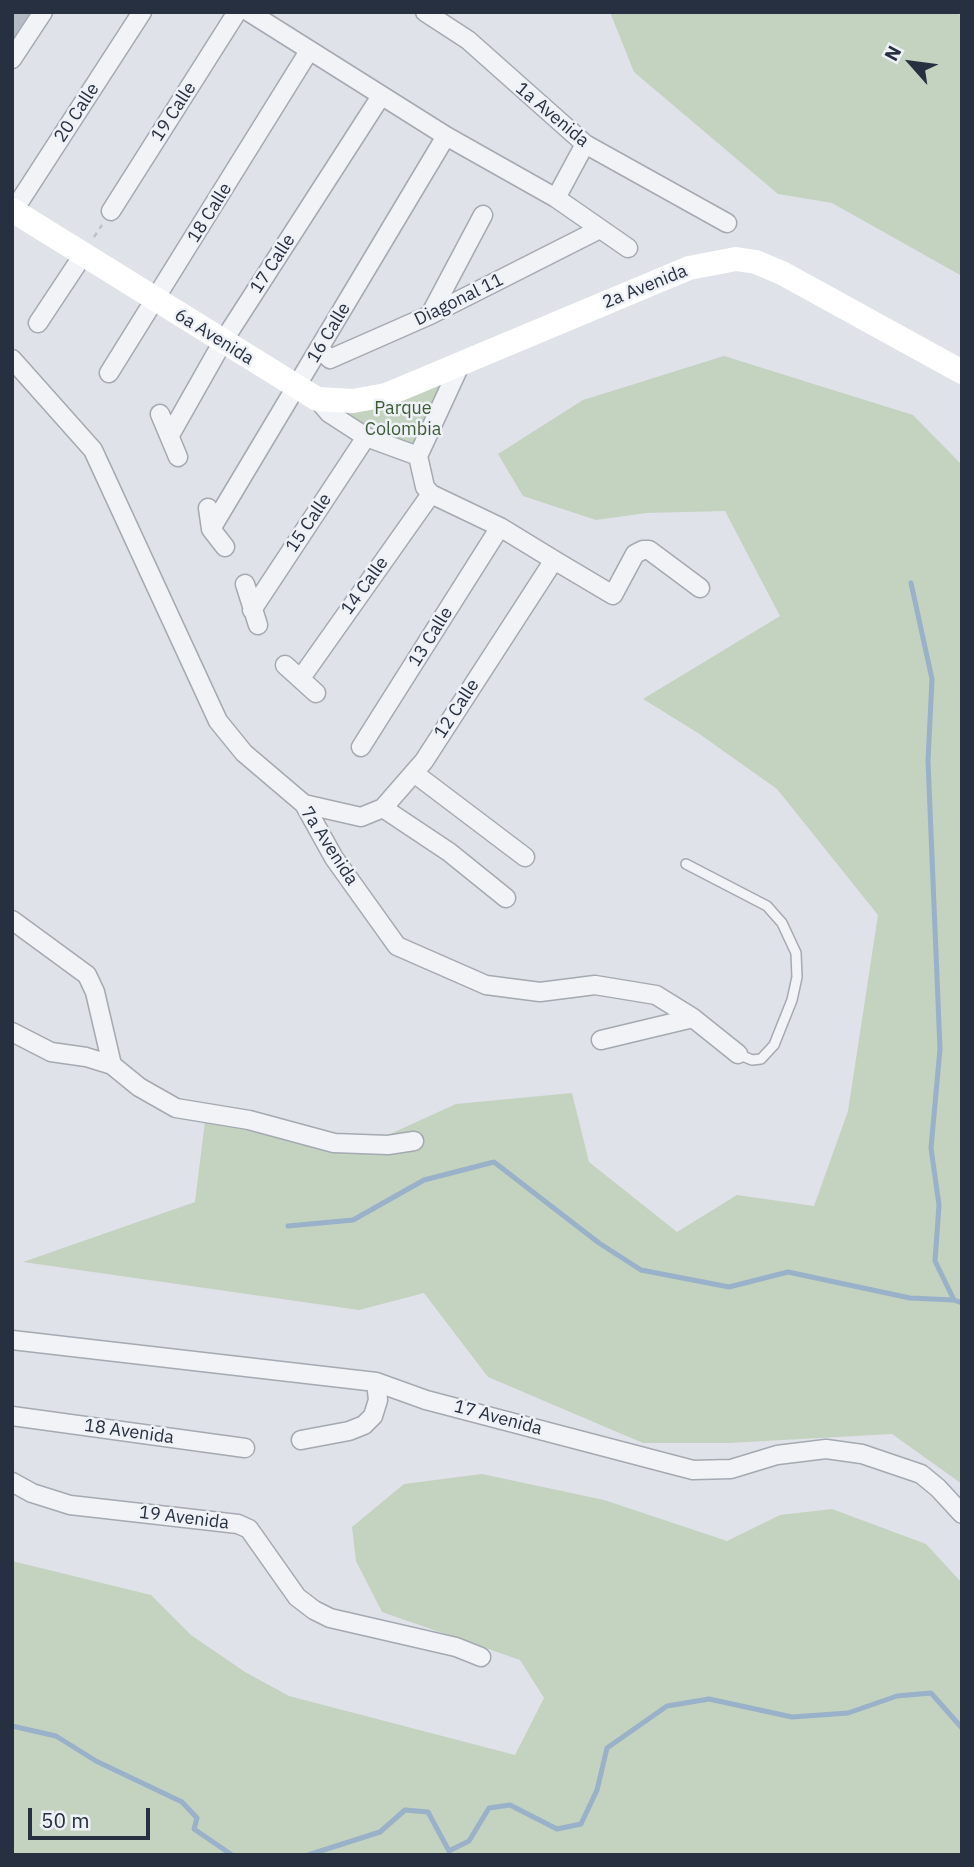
<!DOCTYPE html>
<style>
body{margin:0}
#map{position:relative;width:974px;height:1867px;overflow:hidden;background:#dfe2e8;font-family:"IBM Plex Sans",sans-serif}
canvas{display:block}
.frame{position:absolute;inset:0;border:14px solid #273040;pointer-events:none}
.north{position:absolute;left:876px;top:28px;width:70px;height:70px;-webkit-text-stroke:5px #eef1f6;paint-order:stroke;rotate:298deg;font-size:19px;font-weight:700;line-height:28px;text-align:center;color:#273040}
.north::after{content:'';display:block;margin:auto;width:24px;height:32px;background:#273040;clip-path:polygon(50% 0,100% 100%,50% 72%,0 100%)}
.scale{position:absolute;left:28px;top:1808px;width:122px;height:32px;box-sizing:border-box;border:4px solid #273040;border-top:0;padding-left:9px;font-size:21px;line-height:24px;white-space:nowrap;color:#273040;-webkit-text-stroke:5px #eef1f6;paint-order:stroke}
</style>
<div id="map">
<canvas width="974" height="1867"></canvas>
<div class="frame"></div>
<div class="north">N</div>
<div class="scale">50 m</div>
</div>
<script>
const context = document.querySelector('canvas').getContext('2d');
context.lineJoin = 'round';
function paint(path, color) { context.fillStyle = color; context.fill(path, 'evenodd'); }
const poly = rows => new Path2D(rows.map(r => 'M' + r).join(''));
function stroke(path, color, width, dash) { context.strokeStyle = color; context.lineWidth = width; context.lineCap = dash ? 'butt' : 'round'; context.setLineDash(dash || []); context.stroke(path); }
function write(font, color, halo, rows, align = 'center') {
  context.font = font + ' "IBM Plex Sans",sans-serif'; context.lineWidth = 5; context.setLineDash([]); context.textBaseline = 'middle'; context.strokeStyle = halo; context.fillStyle = color; for (const [text, x, y, turn = 0] of rows) {
    context.save(); context.translate(x, y); context.rotate((+turn || 0) * Math.PI / 180); context.textAlign = isNaN(turn) ? turn : align; if (halo) context.strokeText(text, 0, 0); context.fillText(text, 0, 0); context.restore();
  }
}
paint(poly([
 [610,12,954,12,962,16,962,276,832,203,778,194,634,72],
 [724,356,913,415,962,465,962,1484,892,1434,728,1443,643,1443,488,1377,424,1293,359,1310,23,1262,195,1202,205,1121,366,1145,456,1104,572,1093,589,1162,677,1232,737,1195,814,1206,848,1111,878,915,777,789,698,733,643,699,780,616,725,511,646,513,596,520,523,496,498,454,583,400],
 [457,364,418,456,332,415],
 [482,1474,604,1500,727,1541,780,1515,832,1509,926,1544,962,1583,962,1855,12,1855,12,1561,151,1595,191,1635,245,1672,289,1696,515,1755,544,1698,520,1660,382,1612,356,1561,352,1527,404,1484]
]), '#c4d2c0');
stroke(poly([
 [911,583,932,679,928,761,940,1049,931,1148,939,1205,935,1261,954,1300],
 [288,1226,353,1220,424,1180,494,1162,599,1243,641,1270,729,1287,788,1272,910,1298,954,1300,962,1303],
 [12,1726,56,1736,96,1761,182,1802,197,1818,194,1829,232,1855],
 [308,1855,380,1832,405,1810,428,1812,449,1851,469,1841,489,1808,510,1805,557,1829,581,1824,597,1790,607,1748,667,1706,709,1699,792,1717,848,1713,897,1696,931,1693,962,1728]
]), '#99b1c9', 5);
paint(poly([
 [12,12,36,12,12,50]
]), '#b6bcc5');
const service = poly([
 [686,864,767,906,782,923,796,953,797,977,792,1000,774,1045,761,1059,752,1060,738,1054]
]);
const minor = poly([
 [249,12,446,136,556,198,628,248],
 [425,12,468,40,585,144,727,223],
 [12,59,43,12],
 [556,198,585,144],
 [111,211,237,12],
 [12,213,142,12],
 [430,315,483,215],
 [38,323,83,255],
 [320,349,330,359,430,315,598,230],
 [12,359,93,450,218,721,244,753,304,804,334,858,397,946,486,985,540,992,595,985,656,995,693,1018,738,1054],
 [461,363,418,456,425,487,431,494,500,527,554,560],
 [109,373,309,51],
 [317,399,329,413,366,437,418,456],
 [160,414,178,457],
 [170,435,222,343,381,96],
 [208,508,211,529,225,547],
 [211,529,446,136],
 [245,584,258,625],
 [252,610,366,437],
 [285,665,316,693],
 [301,678,431,494],
 [361,747,500,527],
 [414,773,525,857],
 [304,804,361,817,383,808,424,761,554,560,613,595,635,554,643,550,649,550,700,588],
 [383,808,449,852,506,898],
 [12,920,87,975,95,992,112,1065],
 [12,1032,51,1052,86,1057,112,1065,139,1087,176,1108,249,1120,334,1143,388,1145,414,1141],
 [601,1040,693,1018],
 [12,1340,376,1382,426,1400,693,1470,731,1469,777,1455,826,1449,862,1454,921,1474,938,1488,962,1514],
 [12,1416,245,1448],
 [301,1440,349,1431,364,1425,373,1416,378,1400,376,1382],
 [12,1482,32,1493,70,1505,238,1524,249,1529,297,1597,314,1610,330,1618,456,1647,481,1657]
]);
stroke(service, '#a4a9b2', 12);
stroke(minor, '#a4a9b2', 21);
stroke(poly([
 [94,237,102,225]
]), '#bcc0c7', 2.5, [5, 5]);
stroke(service, '#f1f3f7', 9);
stroke(minor, '#f1f3f7', 18);
stroke(poly([
 [12,210,317,399,353,401,386,395,689,268,736,259,756,262,782,273,962,372]
]), '#fff', 24);
write('18px', '#273040', '#eef1f6', [
 ["19 Calle",174,112,-57],
 ["20 Calle",77,113,-57],
 ["1a Avenida",552,115,40],
 ["18 Calle",210,213,-58],
 ["17 Calle",273,264,-57],
 ["2a Avenida",645,287,-22],
 ["Diagonal 11",459,300,-26],
 ["16 Calle",329,333,-59],
 ["6a Avenida",214,337,32],
 ["15 Calle",309,523,-56],
 ["14 Calle",365,586,-54],
 ["13 Calle",431,637,-58],
 ["12 Calle",457,709,-57],
 ["7a Avenida",329,846,57],
 ["17 Avenida",498,1418,15],
 ["18 Avenida",129,1432,8],
 ["19 Avenida",184,1518,7]
]);
write('18px', '#3c5b35', '#eef1f6', [
 ["Parque",403,409],
 ["Colombia",403,430]
]);
</script>
